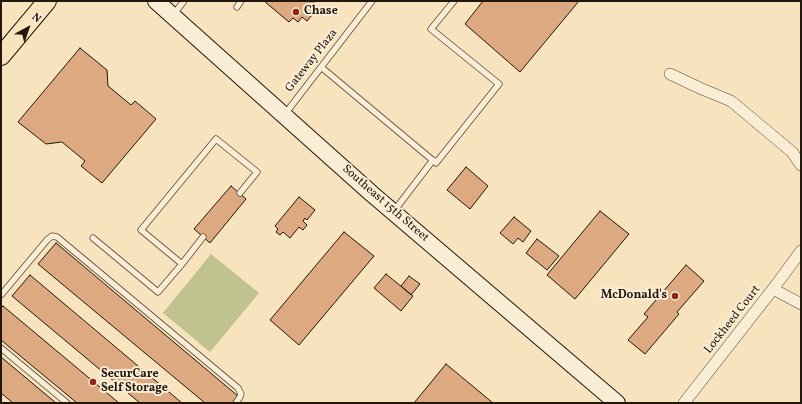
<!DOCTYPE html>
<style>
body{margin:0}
#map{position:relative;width:802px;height:404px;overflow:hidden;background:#f7e4be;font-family:Vollkorn,serif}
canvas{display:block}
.frame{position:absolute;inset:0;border:2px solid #21170c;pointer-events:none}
.north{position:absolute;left:8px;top:8px;width:40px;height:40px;-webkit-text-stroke:3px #faedd5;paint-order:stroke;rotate:40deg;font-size:11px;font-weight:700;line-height:16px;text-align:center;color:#21170c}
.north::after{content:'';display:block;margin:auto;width:14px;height:18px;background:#21170c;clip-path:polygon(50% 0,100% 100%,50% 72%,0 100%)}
</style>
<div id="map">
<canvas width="802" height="404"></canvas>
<div class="frame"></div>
<div class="north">N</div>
</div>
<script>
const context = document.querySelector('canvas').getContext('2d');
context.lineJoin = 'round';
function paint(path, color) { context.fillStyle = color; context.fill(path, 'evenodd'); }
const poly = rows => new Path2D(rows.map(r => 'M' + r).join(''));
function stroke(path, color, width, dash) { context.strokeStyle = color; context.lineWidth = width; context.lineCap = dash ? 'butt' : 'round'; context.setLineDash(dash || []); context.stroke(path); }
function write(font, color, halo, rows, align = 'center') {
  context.font = font + ' Vollkorn,serif'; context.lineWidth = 4; context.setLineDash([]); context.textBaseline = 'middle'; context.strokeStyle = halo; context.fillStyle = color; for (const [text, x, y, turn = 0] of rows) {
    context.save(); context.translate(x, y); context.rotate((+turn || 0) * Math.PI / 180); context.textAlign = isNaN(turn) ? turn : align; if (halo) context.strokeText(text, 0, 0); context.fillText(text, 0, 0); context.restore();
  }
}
paint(poly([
 [211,254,259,293,210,352,163,313]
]), '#c0c38f');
const building = poly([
 [264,1,315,1,313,4,318,8,307,21,302,17,298,22,293,18,289,22,264,1],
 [483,1,579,1,520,72,465,24,483,1],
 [80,48,107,70,108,86,131,105,135,101,156,119,102,183,81,166,85,161,62,142,46,144,18,122,80,48],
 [466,167,488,186,470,209,447,190,466,167],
 [231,186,246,199,210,243,194,229,231,186],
 [299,197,315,210,307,220,305,218,303,221,307,225,303,230,299,227,290,238,283,232,280,235,276,232,278,229,275,226,299,197],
 [600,211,629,234,575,299,547,275,600,211],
 [514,217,531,231,523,242,518,238,513,244,500,233,514,217],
 [344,232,374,256,299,345,270,320,344,232],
 [537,239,559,256,547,270,526,253,537,239],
 [56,243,238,396,232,403,205,403,38,264,56,243],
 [686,265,704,281,677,312,679,314,645,354,628,340,648,317,644,314,686,265],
 [386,274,413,296,401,311,374,288,386,274],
 [30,275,182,403,140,403,12,296,30,275],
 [409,276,420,284,411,295,401,286,409,276],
 [3,306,119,403,77,403,1,340,1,308,3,306],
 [1,357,56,403,13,403,1,393,1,357],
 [446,364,493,403,414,403,446,364]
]);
paint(building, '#dda980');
stroke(building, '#21170c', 1);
const lane = poly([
 [237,7,241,1],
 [173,15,184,1],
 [321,67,436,163,499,84,431,29,454,1],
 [285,114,372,1],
 [394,211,433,160],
 [203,237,182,264,141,230,216,139,257,172,240,193],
 [93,238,158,292,182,264],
 [1,295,47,240,52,236,57,237,238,388,241,394,240,397,236,403],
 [1,348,67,403]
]);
const street = poly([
 [670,74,702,89,731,101,792,152,801,165],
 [773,289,801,304],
 [684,403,773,289,801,251]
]);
const secondary = poly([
 [156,1,372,194,617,403]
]);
const primary = poly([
 [1,56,47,1]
]);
stroke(lane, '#564a38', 7);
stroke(street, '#564a38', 12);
stroke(secondary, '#21170c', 18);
stroke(primary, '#21170c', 20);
stroke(lane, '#faedd5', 5.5);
stroke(street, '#faedd5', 11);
stroke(secondary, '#faedd5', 16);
stroke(primary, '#f7e4be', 18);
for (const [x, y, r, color] of [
 [296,12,4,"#8f2418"],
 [675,296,4,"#8f2418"],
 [93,382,4,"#8f2418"]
]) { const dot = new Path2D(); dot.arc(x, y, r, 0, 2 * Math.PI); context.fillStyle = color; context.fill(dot); stroke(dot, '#faedd5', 1.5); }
write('bold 12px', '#21170c', '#faedd5', [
 ["Chase",304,12],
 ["McDonald's",667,296,"right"],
 ["SecurCare",101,375],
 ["Self Storage",101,389]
], 'left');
write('12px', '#21170c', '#faedd5', [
 ["Gateway Plaza",312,61,-52],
 ["Southeast 15th Street",385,204,41],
 ["Lockheed Court",733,320,-52]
]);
</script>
